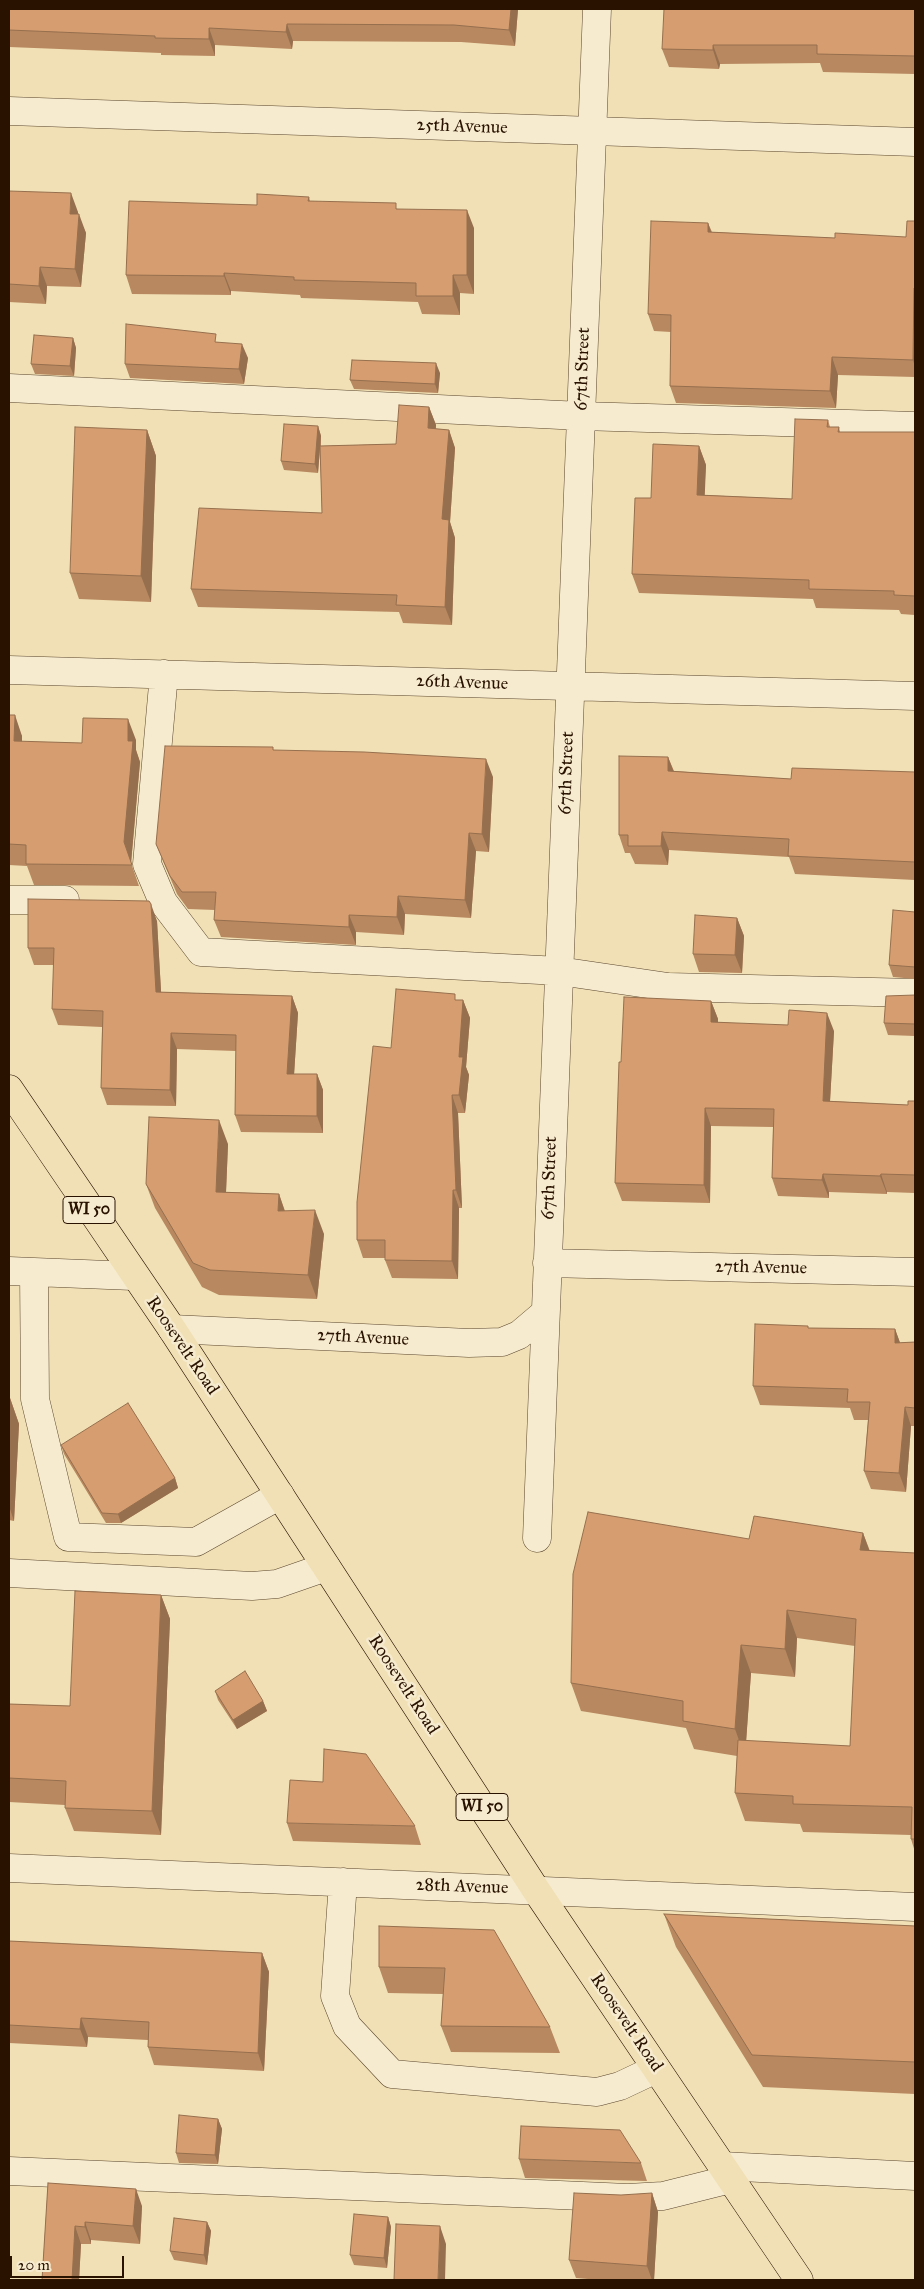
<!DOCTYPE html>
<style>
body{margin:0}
#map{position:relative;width:924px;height:2289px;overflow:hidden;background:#f1e0b5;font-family:"IM FELL Great Primer",serif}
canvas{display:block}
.frame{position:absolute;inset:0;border:10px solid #291200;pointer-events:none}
.scale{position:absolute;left:10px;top:2256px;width:114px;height:22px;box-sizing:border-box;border:2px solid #291200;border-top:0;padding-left:6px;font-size:15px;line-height:18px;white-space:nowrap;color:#291200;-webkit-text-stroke:4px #f6ebcf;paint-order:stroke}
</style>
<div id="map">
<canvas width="924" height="2289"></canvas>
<div class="frame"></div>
<div class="scale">20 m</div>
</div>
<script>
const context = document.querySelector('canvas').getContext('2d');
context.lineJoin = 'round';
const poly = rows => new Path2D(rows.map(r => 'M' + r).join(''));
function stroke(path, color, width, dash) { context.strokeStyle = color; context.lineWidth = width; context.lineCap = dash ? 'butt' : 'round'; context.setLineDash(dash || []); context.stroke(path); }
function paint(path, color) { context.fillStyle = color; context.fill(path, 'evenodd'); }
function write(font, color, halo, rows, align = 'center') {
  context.font = font + ' "IM FELL Great Primer",serif'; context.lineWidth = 5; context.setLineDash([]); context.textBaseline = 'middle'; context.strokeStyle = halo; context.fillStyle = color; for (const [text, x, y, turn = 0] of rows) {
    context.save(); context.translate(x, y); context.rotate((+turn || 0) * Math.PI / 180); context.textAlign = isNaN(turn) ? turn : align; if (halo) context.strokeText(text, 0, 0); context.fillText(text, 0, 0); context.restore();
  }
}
const minor = poly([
 [9,111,915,142],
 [9,388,581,416,915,426],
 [9,670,915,696],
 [164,674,147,864,163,902,201,952,559,971,668,987,915,993],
 [9,900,65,900],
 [547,1263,915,1272],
 [9,1271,133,1276],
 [34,1272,35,1399,68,1537,196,1542,280,1495],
 [172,1329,469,1343,502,1342,519,1335,545,1313],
 [537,1538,597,9],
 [9,1573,252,1586,277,1584,326,1567],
 [9,1868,915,1907],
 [343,1882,335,1996,347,2026,392,2074,597,2092,620,2086,656,2069],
 [722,2166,915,2176],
 [9,2171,628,2198,663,2196,731,2179]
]);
const major = poly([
 [9,1089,172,1329,536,1890,799,2280]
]);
stroke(minor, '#5b462d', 29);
stroke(major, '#291200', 29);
stroke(minor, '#f6ebcf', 28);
stroke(major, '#f1e0b5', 28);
paint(poly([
 [9,9,518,9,515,46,461,42,293,41,292,49,215,45,215,56,161,55,161,53,9,47],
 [915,9,915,74,823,72,820,63,720,64,719,69,669,67,662,49],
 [9,191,78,212,77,214,86,233,81,287,47,286,46,304,9,302],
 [309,197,310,201,399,209,474,228,474,294,460,293,460,315,422,314,418,302,301,298,300,295,231,291,231,295,132,294,126,275,257,205],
 [915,221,915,377,838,375,836,408,676,403,670,386,671,332,654,331,648,314,708,223,712,232,835,238,906,237],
 [73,338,76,348,74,376,35,374,31,364],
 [218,342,248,358,244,384,130,378,125,364],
 [440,373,438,393,354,389,350,380],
 [429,407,436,425,436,429,449,430,455,448,450,522,455,538,452,625,403,623,399,612,198,607,191,589,322,513,320,447,318,473,284,470,281,461,318,426,321,436,321,446,396,444],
 [828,420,830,427,839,427,840,432,915,432,915,615,901,614,899,610,816,608,813,599,639,593,632,574,651,498,699,446,706,465,704,495,792,499],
 [147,430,156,456,151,602,79,599,70,573],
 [9,715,22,736,22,742,82,743,136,740,136,750,140,762,131,863,139,886,34,885,27,866,9,865],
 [274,750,493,777,489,852,476,851,471,918,405,914,404,935,356,932,356,945,221,937,214,920,215,910,188,909,177,894,156,844],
 [668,757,674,771,791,779,915,772,915,880,795,874,789,857,669,850,668,865,635,864,630,853,625,853,619,835],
 [915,912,915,979,893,977,889,965],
 [737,918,744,936,742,973,699,972,693,954],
 [157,921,161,992,292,996,298,1013,294,1074,317,1074,323,1090,323,1133,241,1132,235,1115,236,1051,177,1049,176,1106,107,1105,101,1088,102,1027,58,1025,52,1009,54,965,34,965,28,948],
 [915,995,915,1036,888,1035,884,1023],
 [458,1000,463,1000,470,1018,466,1067,469,1075,465,1113,458,1113,462,1208,459,1208,458,1279,392,1278,385,1260,385,1258,363,1258,357,1240,391,1048],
 [711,1001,718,1019,718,1022,834,1031,830,1101,908,1105,915,1101,915,1193,887,1192,887,1194,829,1192,829,1198,778,1196,772,1178,773,1127,711,1126,710,1203,622,1201,615,1183,621,1062],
 [228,1144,226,1192,279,1194,285,1211,324,1234,317,1299,219,1295,202,1287,155,1208,146,1184],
 [809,1328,895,1329,900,1343,915,1342,915,1426,911,1426,906,1492,871,1489,864,1471,868,1420,854,1420,850,1408,760,1405,753,1386],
 [9,1398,10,1398,19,1424,14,1521,9,1520],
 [61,1445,175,1478,178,1488,121,1523,106,1523,64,1454],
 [863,1533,870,1551,915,1553,915,1839,911,1835,803,1832,800,1824,745,1821,735,1793,737,1756,694,1749,686,1728,581,1711,571,1683,749,1539],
 [797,1638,855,1646,850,1746,746,1741,751,1673,795,1677],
 [161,1595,170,1619,161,1835,74,1831,65,1808,65,1805,9,1802,9,1704,70,1706],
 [215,1691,263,1701,267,1711,237,1729,218,1700],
 [287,1823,415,1826,421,1845,293,1841],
 [911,1839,915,1839,915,1852],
 [664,1914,915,1926,915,2094,763,2087,676,1947],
 [379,1926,550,2027,560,2053,451,2052,441,2026,443,1994,388,1993,379,1967],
 [9,1941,262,1953,269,1972,264,2071,154,2065,148,2047,148,2040,88,2037,87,2047,9,2043],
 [218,2119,222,2129,218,2164,179,2163,176,2153],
 [519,2159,641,2163,647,2181,525,2178],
 [48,2183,142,2206,140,2244,91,2240,91,2244,81,2244,79,2280,42,2280],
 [652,2193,658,2212,654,2280,600,2280,576,2278,569,2260],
 [388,2217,391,2227,387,2268,354,2265,350,2255],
 [207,2222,211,2231,207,2265,174,2260,170,2251]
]), '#b88860');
paint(poly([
 [511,9,518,9,515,46,509,30],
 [287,24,293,41,292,49,286,32],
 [209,28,215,45,215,56,209,39],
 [713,45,720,64,719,69,713,50],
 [71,193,78,212,77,233,70,214],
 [467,210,474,228,474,294,467,275],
 [79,214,86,233,81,287,75,269],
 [708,223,714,240,708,232],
 [40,267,47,286,46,304,39,286],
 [224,273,231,291,231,295,224,276],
 [453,275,460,293,460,315,453,296],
 [914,288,915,291,915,367,913,360],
 [73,338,76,348,74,376,70,366],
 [242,344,248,358,244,384,239,369],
 [832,357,838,375,836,408,830,391],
 [436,363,440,373,438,393,435,384],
 [429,407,436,425,434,446,428,428],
 [318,426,321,436,318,473,315,464],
 [147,430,156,456,151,602,141,576],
 [449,430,455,448,450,522,455,538,452,625,445,607,442,519],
 [699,446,706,465,704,514,697,495],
 [9,480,10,483,9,513],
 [15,715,22,736,22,762,14,741],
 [128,719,136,740,136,750,140,762,131,863,139,886,124,842],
 [668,757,675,775,668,771],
 [486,759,493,777,489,852,482,834],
 [662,832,669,850,668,865,661,846],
 [469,833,476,851,471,918,465,900],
 [398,896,405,914,404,935,397,917],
 [151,904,157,921,162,1008,156,992],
 [349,915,356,932,356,945,349,927],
 [737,918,744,936,742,973,735,955],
 [292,996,298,1013,293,1091,287,1074],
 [463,1000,470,1018,466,1067,469,1075,465,1113,459,1095,459,1057],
 [711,1001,718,1019,717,1040,711,1022],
 [827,1013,834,1031,829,1119,823,1101],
 [171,1033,177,1049,176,1106,170,1090],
 [317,1074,323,1090,323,1133,317,1116],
 [452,1095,458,1113,462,1208,456,1190],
 [705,1108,711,1126,710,1203,704,1185],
 [219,1120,228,1144,225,1216,216,1192],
 [823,1174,829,1192,829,1198,822,1180],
 [881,1174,887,1192,887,1194,880,1176],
 [453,1190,459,1208,458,1279,452,1261],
 [279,1194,287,1218,278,1211],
 [315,1210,324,1234,317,1299,308,1275],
 [895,1329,902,1348,895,1343],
 [10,1398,19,1424,14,1521,9,1506,9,1413],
 [905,1407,911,1426,906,1492,899,1473],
 [175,1478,178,1488,121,1523,118,1514],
 [863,1533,873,1561,860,1550],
 [161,1595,170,1619,161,1835,152,1811],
 [787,1610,797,1638,795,1677,785,1649],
 [741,1645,751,1673,745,1757,735,1729],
 [263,1701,267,1711,237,1729,233,1720],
 [262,1953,269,1972,264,2071,258,2053],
 [81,2018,88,2037,87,2047,80,2029],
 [218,2119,222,2129,218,2164,215,2155],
 [136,2189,142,2206,140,2244,133,2226],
 [652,2193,658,2212,654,2280,652,2280,647,2266],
 [388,2217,391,2227,387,2268,384,2258],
 [85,2222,91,2240,91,2244,85,2227],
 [207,2222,211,2231,207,2265,204,2255],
 [75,2226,81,2244,79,2280,72,2280],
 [440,2226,446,2244,445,2280,438,2280]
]), '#966f4e');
const building = poly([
 [9,9,511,9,509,30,454,25,287,24,286,32,209,28,209,39,155,38,155,36,9,30,9,9],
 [664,9,915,9,915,56,817,54,817,45,713,45,713,50,662,49,664,9],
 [9,191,71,193,70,214,79,214,75,269,40,267,39,286,9,284,9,191],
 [257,194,309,197,308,201,396,203,396,209,467,210,467,275,453,275,453,296,416,296,416,283,294,280,294,277,224,273,224,276,126,275,129,201,257,205,257,194],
 [651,221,708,223,708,232,835,238,835,233,906,237,907,221,915,221,915,288,914,288,913,360,832,357,830,391,670,386,671,315,648,314,651,221],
 [126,324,216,334,215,342,242,344,239,369,125,364,126,324],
 [34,335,73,338,70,366,31,364,34,335],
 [352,360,436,363,435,384,350,380,352,360],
 [399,405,429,407,428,428,449,430,442,519,449,520,445,607,396,605,397,595,191,589,199,508,322,513,320,446,396,444,399,405],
 [795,419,828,420,827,427,839,427,838,432,915,432,915,596,894,595,894,591,809,589,809,580,632,574,635,498,651,498,653,444,699,446,697,495,792,499,795,419],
 [284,424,318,426,315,464,281,461,284,424],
 [75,427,147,430,141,576,70,573,75,427],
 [9,715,15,715,14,741,82,743,83,718,128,719,128,741,133,741,124,842,132,865,26,864,26,845,9,844,9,715],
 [165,746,273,747,273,750,364,752,486,759,482,834,469,833,465,900,398,896,397,917,349,915,349,927,214,920,216,892,182,892,170,876,156,844,165,746],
 [619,756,668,757,668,771,791,779,792,768,915,772,915,862,788,856,789,839,662,832,661,846,628,846,628,835,619,835,619,756],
 [28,899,149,901,151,904,156,992,292,996,287,1074,317,1074,317,1116,235,1115,236,1035,171,1033,170,1090,101,1088,103,1011,52,1009,54,948,28,948,28,899],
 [893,910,915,912,915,967,889,965,893,910],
 [695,915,737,918,735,955,693,954,695,915],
 [396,989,455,994,455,1000,463,1000,459,1057,463,1057,459,1095,452,1095,456,1190,453,1190,452,1261,385,1260,385,1240,357,1240,357,1202,373,1046,391,1048,396,989],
 [915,995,915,1024,884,1023,886,996,915,995],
 [624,997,711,1001,711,1022,788,1025,789,1010,827,1013,823,1101,908,1105,908,1101,915,1101,915,1175,881,1174,880,1176,823,1174,822,1180,772,1178,774,1109,705,1108,704,1185,615,1183,619,1062,621,1062,624,997],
 [149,1117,219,1120,216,1192,279,1194,278,1211,315,1210,308,1275,210,1270,193,1263,146,1184,149,1117],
 [755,1324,808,1326,808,1328,895,1329,895,1343,915,1342,915,1408,905,1407,899,1473,864,1471,870,1402,847,1402,848,1389,753,1386,755,1324],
 [128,1403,175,1478,118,1514,102,1513,61,1445,128,1403],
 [588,1512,749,1539,754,1516,863,1533,860,1550,915,1553,915,1839,911,1839,912,1807,793,1804,793,1796,735,1793,738,1740,850,1746,856,1619,787,1610,785,1649,741,1645,735,1729,683,1721,683,1701,571,1683,573,1574,588,1512],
 [75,1591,161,1595,152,1811,65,1808,66,1781,9,1778,9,1704,70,1706,75,1591],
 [245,1671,263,1701,233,1720,215,1691,245,1671],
 [324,1749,366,1754,415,1826,287,1823,290,1780,323,1782,324,1749],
 [664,1914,915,1926,915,2062,752,2055,664,1914],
 [379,1926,494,1930,550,2027,441,2026,445,1968,379,1967,379,1926],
 [9,1941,262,1953,258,2053,148,2047,149,2022,81,2018,80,2029,9,2025,9,1941],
 [179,2115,218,2119,215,2155,176,2153,179,2115],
 [521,2126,620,2130,641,2163,519,2159,521,2126],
 [48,2183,136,2189,133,2226,85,2222,85,2227,75,2226,72,2280,42,2280,48,2183],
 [574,2193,621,2195,652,2193,647,2266,569,2260,574,2193],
 [354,2214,388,2217,384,2258,350,2255,354,2214],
 [174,2218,207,2222,204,2255,170,2251,174,2218],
 [396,2224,440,2226,438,2280,394,2280,396,2224]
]);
paint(building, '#d69e70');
stroke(building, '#966f4e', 1);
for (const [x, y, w] of [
 [89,1210,52],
 [482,1807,52]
]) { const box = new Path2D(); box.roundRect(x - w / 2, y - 13.5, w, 27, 4); context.fillStyle = '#f6ebcf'; context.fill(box); stroke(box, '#291200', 1); }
write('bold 16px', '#291200', null, [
 ["WI 50",89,1210],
 ["WI 50",482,1807]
]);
write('18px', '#291200', '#f6ebcf', [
 ["25th Avenue",462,127,2],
 ["67th Street",583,369,-88],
 ["26th Avenue",462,683,2],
 ["67th Street",567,773,-88],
 ["67th Street",550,1178,-88],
 ["27th Avenue",761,1268,1],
 ["27th Avenue",363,1338,3],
 ["Roosevelt Road",182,1346,56],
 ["Roosevelt Road",403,1685,57],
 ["28th Avenue",462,1887,2],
 ["Roosevelt Road",626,2023,56]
]);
</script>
